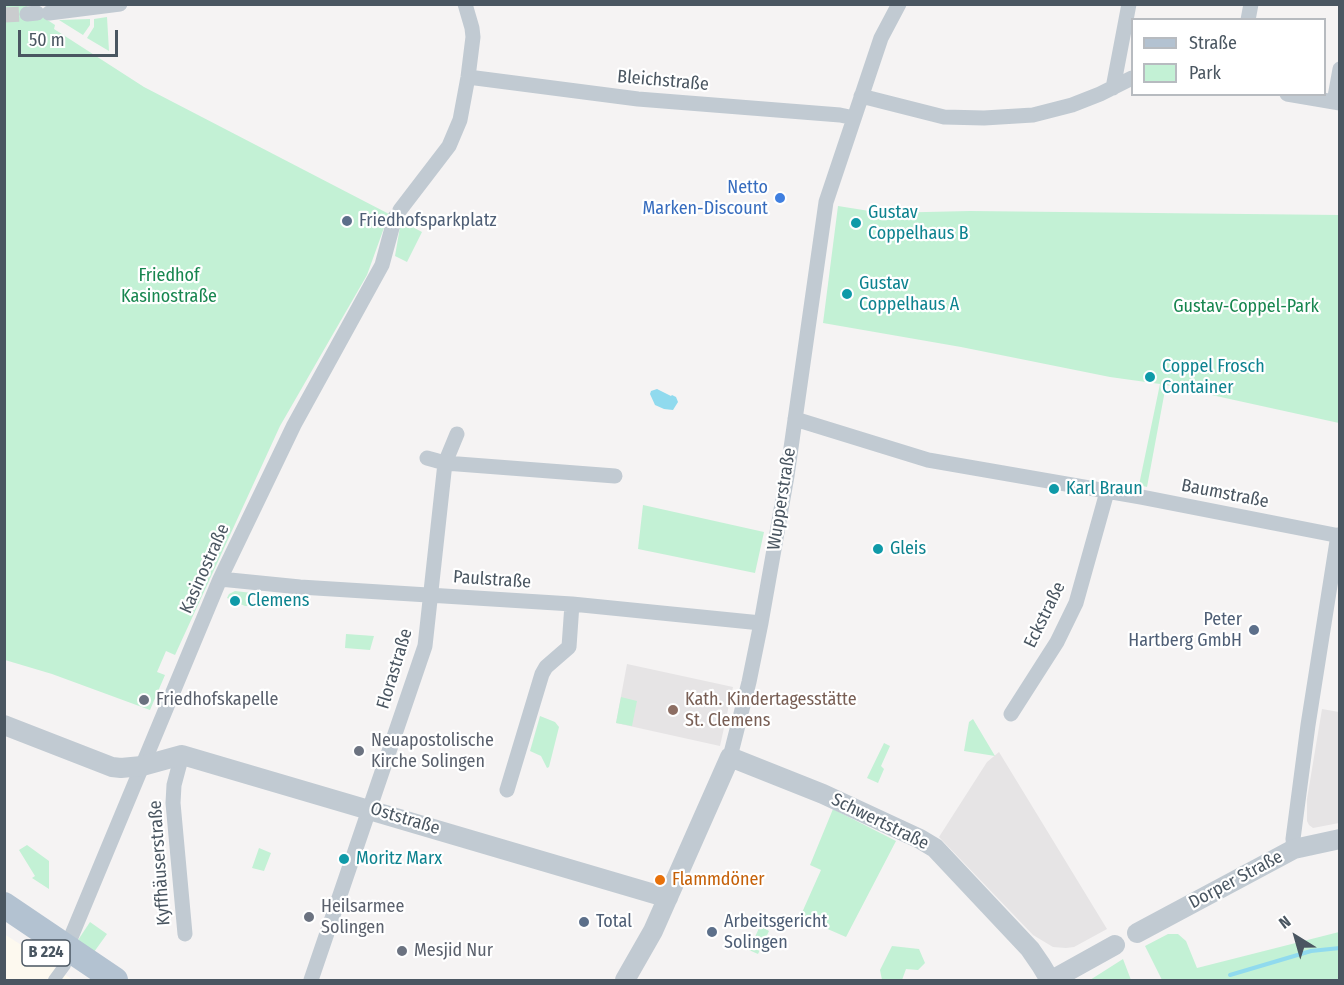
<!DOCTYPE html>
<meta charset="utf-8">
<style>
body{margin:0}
#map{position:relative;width:1344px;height:985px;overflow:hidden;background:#f5f3f3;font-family:"Fira Sans Condensed",sans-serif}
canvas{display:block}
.frame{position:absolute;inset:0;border:6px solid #4a5661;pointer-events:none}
.legend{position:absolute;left:1131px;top:18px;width:195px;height:78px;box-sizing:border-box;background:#fff;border:2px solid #b7bbc0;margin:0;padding:8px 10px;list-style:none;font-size:18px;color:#4a5661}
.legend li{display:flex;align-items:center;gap:12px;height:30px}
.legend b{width:30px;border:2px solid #b7bbc0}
.north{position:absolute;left:1266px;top:907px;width:60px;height:60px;-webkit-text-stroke:4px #fff;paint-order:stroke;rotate:323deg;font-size:16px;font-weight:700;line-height:24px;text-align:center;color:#4a5661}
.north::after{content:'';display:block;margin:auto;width:21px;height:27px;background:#4a5661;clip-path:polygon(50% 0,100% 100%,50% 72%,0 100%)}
.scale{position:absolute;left:18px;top:30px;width:100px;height:27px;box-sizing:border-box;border:3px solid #4a5661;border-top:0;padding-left:8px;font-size:18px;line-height:21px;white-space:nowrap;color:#4a5661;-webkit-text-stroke:4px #fff;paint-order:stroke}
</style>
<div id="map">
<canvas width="1344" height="985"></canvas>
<div class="frame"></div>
<ul class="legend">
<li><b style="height:8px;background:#b3c2d1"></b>Straße</li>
<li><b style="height:16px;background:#c3f1d5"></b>Park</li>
</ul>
<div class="north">N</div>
<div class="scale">50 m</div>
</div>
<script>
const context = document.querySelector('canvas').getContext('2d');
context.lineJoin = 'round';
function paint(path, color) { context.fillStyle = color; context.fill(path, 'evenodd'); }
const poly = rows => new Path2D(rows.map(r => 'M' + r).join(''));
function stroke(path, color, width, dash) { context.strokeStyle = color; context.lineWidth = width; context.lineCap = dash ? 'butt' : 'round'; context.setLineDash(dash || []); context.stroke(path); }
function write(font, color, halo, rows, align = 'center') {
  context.font = font + ' "Fira Sans Condensed",sans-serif'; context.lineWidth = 4.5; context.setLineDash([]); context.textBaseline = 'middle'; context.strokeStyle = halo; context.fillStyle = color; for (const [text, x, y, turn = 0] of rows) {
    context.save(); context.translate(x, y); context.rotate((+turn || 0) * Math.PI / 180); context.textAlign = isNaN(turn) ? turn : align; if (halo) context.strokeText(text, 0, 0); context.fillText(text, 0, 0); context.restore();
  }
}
paint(poly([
 [4,934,23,946,73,980,5,980]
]), '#fdf9ef');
paint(poly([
 [627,664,733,687,720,746,616,723],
 [1322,709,1339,712,1339,823,1313,828,1309,825,1307,821,1307,799],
 [999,752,1107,929,1074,947,1066,948,1053,947,1033,935,939,837,987,762]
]), '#e6e4e5');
paint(poly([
 [4,5,25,5,55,25,54,29,144,87,389,214,367,275,280,426,175,655,166,651,157,672,165,675,150,710,52,674,5,660],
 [107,17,109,51,87,38,94,27,94,19],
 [90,19,90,25,83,35,59,20],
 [838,206,882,213,970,211,1339,215,1339,423,1166,385,1147,487,1139,485,1160,384,1110,377,961,347,823,323],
 [401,221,422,232,407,262,395,256],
 [643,505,764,532,755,573,638,549],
 [235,591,252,593,251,606,245,606,227,598,229,594],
 [346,634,374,636,370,650,345,648],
 [621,697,637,701,632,726,616,723],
 [540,716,555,722,559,727,549,767,547,768,541,756,530,751],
 [973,719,995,756,964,751,969,722],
 [884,743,890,746,881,766,884,769,878,783,867,778],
 [833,809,896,841,846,937,800,917,821,870,810,865],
 [27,845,49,861,49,889,32,878,35,876,19,850],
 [259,848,271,853,264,871,252,868],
 [90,922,107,934,94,952,78,940],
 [760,926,769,931,758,954,749,950],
 [1339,932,1339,980,1162,980,1145,946,1168,934,1178,934,1186,941,1197,968],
 [892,946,919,949,925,963,918,970,906,969,902,980,882,980,880,970],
 [1123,959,1131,980,1090,980]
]), '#c3f1d5');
paint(poly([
 [657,389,671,396,672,395,676,397,678,402,673,410,664,409,655,405,650,394,651,391]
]), '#90daee');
stroke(poly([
 [1230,975,1311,951,1340,948]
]), '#90daee', 4);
stroke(poly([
 [4,15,27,14]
]), '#caccce', 15, [15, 8]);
stroke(poly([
 [54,980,65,965]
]), '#c1cad2', 12);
stroke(poly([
 [49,13,120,4],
 [27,14,37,13],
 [1248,20,1251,4],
 [468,77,638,99,840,115,854,118],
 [1113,88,1129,4],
 [1287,94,1340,103],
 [861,96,944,117,984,118,1033,115,1072,105,1100,94,1132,78],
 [1334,102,1340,69],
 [400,210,449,146,460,120,468,77,473,37,472,28,465,4],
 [795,419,928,460,1141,497,1340,536],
 [427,458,445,463,615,476],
 [220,579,300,587,572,604,761,623],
 [1011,714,1057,642,1076,603,1107,492],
 [182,755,174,785,173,803,185,934],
 [730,757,749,682,761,623,787,476,826,202,881,38,899,4],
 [507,790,542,674,546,667,569,647,572,604],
 [1294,849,1293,839,1308,725,1338,535],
 [65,946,71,937,220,579,294,425,382,265,395,217],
 [311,980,425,646,445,463,457,434]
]), '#c1cad2', 15);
stroke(poly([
 [4,725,112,767,121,768,142,766,182,755,668,898],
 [1137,933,1294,849,1340,839],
 [625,980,653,931,730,757,823,794,920,839,935,848,1030,949,1041,965,1050,980],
 [1052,980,1115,945]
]), '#c1cad2', 20);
stroke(poly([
 [4,905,115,980]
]), '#b3c2d1', 26);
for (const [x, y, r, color] of [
 [780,198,6,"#3f7fe0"],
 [347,221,6,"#5c6f8a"],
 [856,223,6,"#0f9aa8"],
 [847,294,6,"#0f9aa8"],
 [1150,377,6,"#0f9aa8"],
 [1054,489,6,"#0f9aa8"],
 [878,549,6,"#0f9aa8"],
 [235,601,6,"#0f9aa8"],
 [1254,630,6,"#5c6f8a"],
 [144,700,6,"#6b7280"],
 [673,710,6,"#8d6e63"],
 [359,751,6,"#6b7280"],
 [344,859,6,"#0f9aa8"],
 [660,880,6,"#e8710a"],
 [309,917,6,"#6b7280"],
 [584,922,6,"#5c6f8a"],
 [712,932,6,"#5c6f8a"],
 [402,951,6,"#6b7280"]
]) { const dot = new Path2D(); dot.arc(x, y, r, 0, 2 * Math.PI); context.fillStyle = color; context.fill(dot); stroke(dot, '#fff', 2); }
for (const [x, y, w] of [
 [46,953,48]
]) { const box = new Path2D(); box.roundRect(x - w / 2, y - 13, w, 26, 4.5); context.fillStyle = '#fff'; context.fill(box); stroke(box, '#4a5661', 1.5); }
write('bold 16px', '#4a5661', null, [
 ["B 224",46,953]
]);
write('18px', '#4a5661', '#fff', [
 ["Bleichstraße",663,81,5],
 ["Baumstraße",1225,494,11],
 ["Wupperstraße",782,499,-81],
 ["Kasinostraße",205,569,-66],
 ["Paulstraße",492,580,4],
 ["Eckstraße",1045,615,-64],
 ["Florastraße",395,669,-73],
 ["Oststraße",405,819,17],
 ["Schwertstraße",880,822,26],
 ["Kyffhäuserstraße",160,863,-94],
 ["Dorper Straße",1236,880,-28]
]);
write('18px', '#366cbe', '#fff', [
 ["Netto",768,188],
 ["Marken-Discount",768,209]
], 'right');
write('18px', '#0d838f', '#fff', [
 ["Gustav",868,213],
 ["Coppelhaus B",868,234],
 ["Gustav",859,284],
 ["Coppelhaus A",859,305],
 ["Coppel Frosch",1162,367],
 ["Container",1162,388],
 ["Karl Braun",1066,489],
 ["Gleis",890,549],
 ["Clemens",247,601],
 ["Moritz Marx",356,859]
], 'left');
write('18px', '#4e5e75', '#fff', [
 ["Friedhofsparkplatz",359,221],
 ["Peter",1242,620,"right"],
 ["Hartberg GmbH",1242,641,"right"],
 ["Total",596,922],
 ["Arbeitsgericht",724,922],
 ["Solingen",724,943]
], 'left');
write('18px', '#17864f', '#fff', [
 ["Friedhof",169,276],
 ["Kasinostraße",169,297],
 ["Gustav-Coppel-Park",1246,307]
]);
write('18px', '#5b616d', '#fff', [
 ["Friedhofskapelle",156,700],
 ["Neuapostolische",371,741],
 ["Kirche Solingen",371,762],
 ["Heilsarmee",321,907],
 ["Solingen",321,928],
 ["Mesjid Nur",414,951]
], 'left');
write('18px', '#785e54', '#fff', [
 ["Kath. Kindertagesstätte",685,700],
 ["St. Clemens",685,721]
], 'left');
write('18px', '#c56008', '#fff', [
 ["Flammdöner",672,880]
], 'left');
</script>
